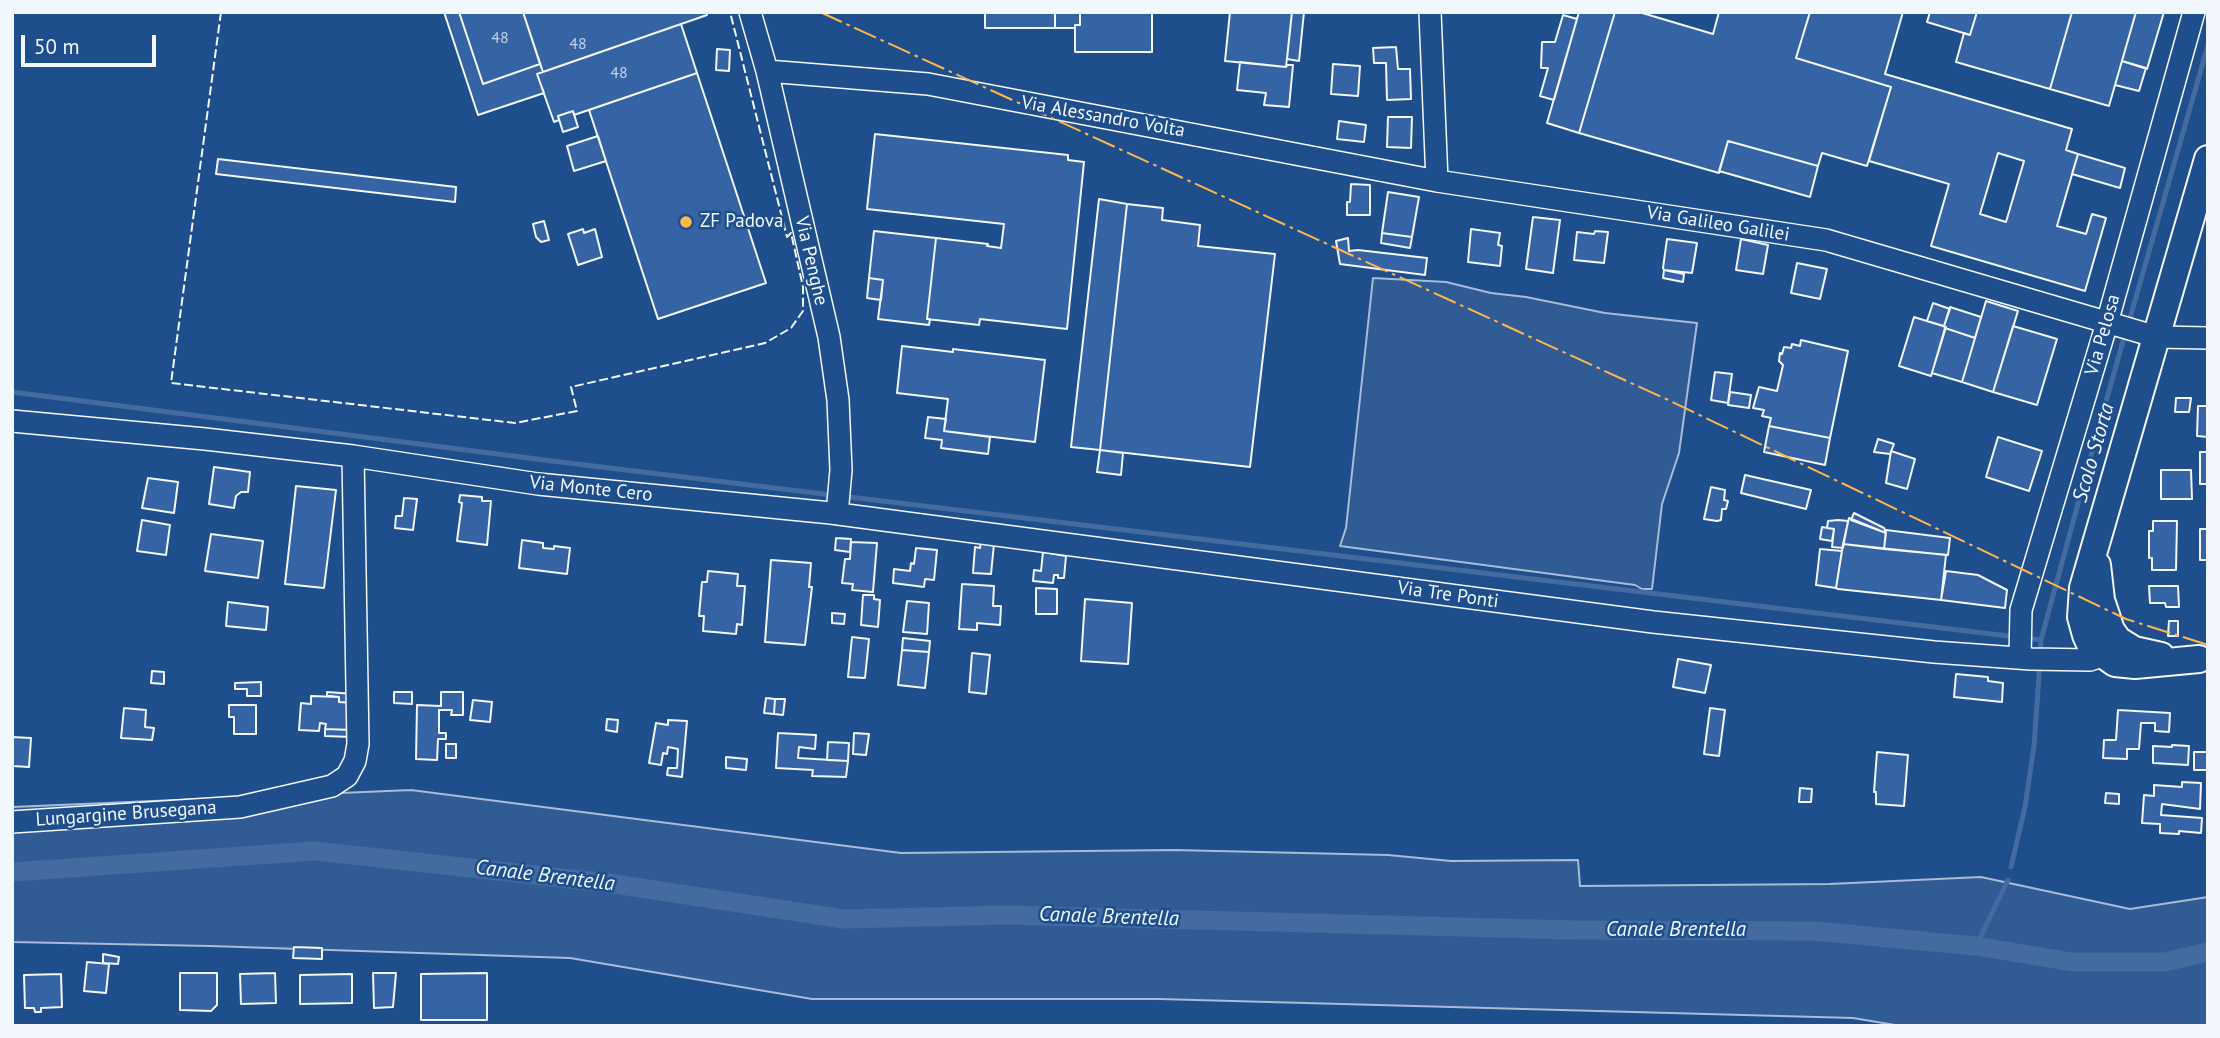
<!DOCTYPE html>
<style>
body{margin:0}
#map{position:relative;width:2220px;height:1038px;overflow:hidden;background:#1f4e8c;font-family:"PT Sans",sans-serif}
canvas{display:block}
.frame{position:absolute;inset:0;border:14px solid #f2f6ff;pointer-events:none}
.scale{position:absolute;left:21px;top:35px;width:135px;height:32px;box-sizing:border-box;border:4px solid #f2f6ff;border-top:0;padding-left:9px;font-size:21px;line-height:24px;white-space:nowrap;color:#f2f6ff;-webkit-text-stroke:5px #1f4e8c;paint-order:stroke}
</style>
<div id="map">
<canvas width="2220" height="1038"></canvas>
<div class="frame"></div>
<div class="scale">50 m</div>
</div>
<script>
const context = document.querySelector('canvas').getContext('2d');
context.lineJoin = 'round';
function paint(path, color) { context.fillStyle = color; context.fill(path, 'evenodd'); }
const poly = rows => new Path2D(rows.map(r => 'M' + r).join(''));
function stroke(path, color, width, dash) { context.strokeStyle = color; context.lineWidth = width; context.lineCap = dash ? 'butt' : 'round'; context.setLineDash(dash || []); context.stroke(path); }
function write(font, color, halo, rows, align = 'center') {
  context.font = font + ' "PT Sans",sans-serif'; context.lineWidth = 5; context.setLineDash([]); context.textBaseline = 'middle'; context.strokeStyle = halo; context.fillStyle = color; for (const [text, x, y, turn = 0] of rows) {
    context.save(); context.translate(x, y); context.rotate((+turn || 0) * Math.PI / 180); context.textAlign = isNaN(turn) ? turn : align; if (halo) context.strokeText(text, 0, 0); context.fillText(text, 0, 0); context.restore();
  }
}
const green = poly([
 [1373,278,1446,282,1491,293,1526,297,1605,313,1697,323,1679,453,1662,504,1652,589,1642,589,1635,585,1340,546,1346,528,1373,278],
 [411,790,901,853,1174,850,1388,855,1451,861,1578,860,1580,886,1829,884,1981,877,2130,909,2208,897,2208,1026,1901,1026,1853,1018,1159,999,812,999,570,958,210,946,12,942,12,807,411,790]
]);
paint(green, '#305b95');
stroke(green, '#a8bbd7', 2);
stroke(poly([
 [2128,325,2208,45],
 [12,392,560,462,832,495],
 [849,497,2017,637],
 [2027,638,2041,640],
 [2040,653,2041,640,2095,441,2125,334],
 [2011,867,2025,807,2034,746,2040,662],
 [1976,946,2008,880]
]), '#446ba0', 5);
stroke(poly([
 [12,872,315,851,608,883,844,919,1006,915,1574,930,1814,931,1976,946,2072,962,2165,962,2208,952]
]), '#446ba0', 19);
const building = poly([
 [444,12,459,12,483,84,540,64,543,72,537,74,544,93,478,115,444,12],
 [459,12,523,12,540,64,483,84,459,12],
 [523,12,706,12,707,15,543,72,523,12],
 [985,12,1055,12,1055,28,985,28,985,12],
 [1055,12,1080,12,1080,25,1075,25,1075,28,1055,28,1055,12],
 [1080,12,1152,12,1152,52,1075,52,1075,25,1080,25,1080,12],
 [1230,12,1292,12,1286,67,1225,61,1230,12],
 [1292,12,1304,12,1299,61,1287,59,1292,12],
 [1579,12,1615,12,1579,133,1547,123,1579,12],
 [1615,12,1639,12,1713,34,1719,12,1810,12,1796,58,1891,87,1867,166,1822,153,1818,166,1728,141,1719,173,1579,133,1615,12],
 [1810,12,1903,12,1885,74,2072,129,2066,150,2078,154,2057,226,2086,234,2092,214,2106,218,2085,291,1931,246,1949,184,1869,161,1891,87,1796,58,1810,12],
 [1998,153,2024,161,2006,222,1980,214,1998,153],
 [1930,12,1977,12,1970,35,1927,22,1930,12],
 [1977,12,2072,12,2050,89,1956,62,1964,33,1970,35,1977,12],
 [2072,12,2136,12,2109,106,2050,89,2072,12],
 [2136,12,2164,12,2147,69,2122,61,2136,12],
 [1563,15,1577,19,1554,100,1540,96,1548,68,1541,68,1542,42,1555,42,1563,15],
 [681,24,697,73,574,115,573,111,558,116,559,120,554,122,537,74,681,24],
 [1396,47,1398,69,1410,69,1411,99,1387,100,1386,63,1374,63,1373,48,1396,47],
 [717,49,730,50,729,71,716,70,717,49],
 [2122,61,2146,68,2139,91,2115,85,2122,61],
 [1240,62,1286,67,1287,65,1293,65,1289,107,1264,105,1266,93,1237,90,1240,62],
 [1333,64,1360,66,1358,96,1331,94,1333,64],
 [697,73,766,283,658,319,589,110,697,73],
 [573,111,578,127,563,132,558,116,573,111],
 [1388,117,1412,117,1411,148,1387,147,1388,117],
 [1339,121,1366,125,1364,142,1337,139,1339,121],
 [875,134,1068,155,1068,160,1084,162,1067,329,980,319,979,325,927,319,936,238,988,244,987,246,1001,248,1004,224,867,209,875,134],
 [598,136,606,161,574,171,567,146,598,136],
 [1728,141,1818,166,1810,197,1719,171,1728,141],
 [2078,154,2125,168,2120,188,2072,174,2078,154],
 [218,159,456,187,455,202,216,174,218,159],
 [1351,184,1370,185,1370,215,1347,215,1347,202,1350,202,1351,184],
 [1388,192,1419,197,1412,237,1382,233,1388,192],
 [1099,199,1127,204,1100,450,1071,447,1099,199],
 [1127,204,1163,208,1162,220,1200,225,1198,246,1275,254,1250,467,1100,450,1127,204],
 [1533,217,1560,220,1553,273,1526,269,1533,217],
 [544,221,549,240,541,242,536,237,533,224,544,221],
 [583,229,584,233,595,229,602,257,578,265,568,234,583,229],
 [1471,229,1500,233,1498,245,1502,246,1500,266,1468,262,1471,229],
 [874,231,936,238,927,319,930,319,929,325,878,319,883,280,869,278,874,231],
 [1595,231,1608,232,1604,263,1574,260,1577,232,1594,234,1595,231],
 [1382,233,1412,237,1410,248,1381,243,1382,233],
 [1348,238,1349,251,1358,250,1427,258,1425,275,1340,264,1336,241,1348,238],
 [1667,239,1697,243,1692,273,1664,270,1663,268,1667,239],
 [1741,239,1768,245,1763,274,1736,270,1741,239],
 [1797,263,1827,269,1820,299,1791,293,1797,263],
 [1664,270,1684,274,1683,282,1663,278,1664,270],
 [869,278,883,280,881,300,867,298,869,278],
 [1986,301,2018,311,1993,392,1962,382,1986,301],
 [1933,303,1950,309,1944,326,1927,321,1933,303],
 [1950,307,1981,317,1975,338,1945,328,1944,326,1950,307],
 [1914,317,1946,327,1931,376,1899,366,1914,317],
 [2013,326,2057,339,2037,405,1993,392,2013,326],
 [1945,328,1975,338,1962,382,1932,373,1945,328],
 [1801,340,1848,351,1830,438,1769,426,1771,418,1762,416,1764,410,1753,408,1759,387,1777,391,1783,365,1779,361,1780,353,1782,354,1784,347,1791,348,1792,344,1800,346,1801,340],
 [902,346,953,352,953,349,1045,360,1035,442,944,431,948,399,897,393,902,346],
 [1715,372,1732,374,1728,403,1711,400,1715,372],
 [1730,392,1751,395,1749,408,1728,405,1730,392],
 [2176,398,2191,398,2189,412,2175,412,2176,398],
 [2198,406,2208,406,2208,437,2197,436,2198,406],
 [928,417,946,419,944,431,990,437,988,454,941,448,942,440,925,438,928,417],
 [1769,426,1830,438,1825,465,1764,452,1769,426],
 [1998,437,2042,451,2029,491,1986,477,1998,437],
 [1878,439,1894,444,1890,454,1874,452,1878,439],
 [1100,450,1123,453,1121,475,1097,472,1100,450],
 [1891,451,1915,459,1907,489,1886,483,1891,451],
 [2200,452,2208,452,2208,484,2200,484,2200,452],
 [214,467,250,472,248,492,241,492,236,496,234,508,209,504,214,467],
 [2161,470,2191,470,2192,499,2161,499,2161,470],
 [1745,475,1811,490,1806,509,1741,493,1745,475],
 [148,478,178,482,174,513,142,508,148,478],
 [296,486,336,490,324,588,285,584,296,486],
 [1711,487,1725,490,1724,500,1728,501,1726,509,1722,509,1721,520,1717,521,1704,519,1711,487],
 [460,495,482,497,482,501,491,501,487,545,457,541,462,503,459,502,460,495],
 [404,498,417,499,413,530,395,528,396,516,402,516,404,498],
 [1854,513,1884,528,1886,533,1851,520,1854,513],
 [1849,518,1886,533,1884,549,1843,544,1849,518],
 [142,520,170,525,166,555,137,551,142,520],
 [1838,520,1848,521,1843,548,1832,547,1834,529,1827,528,1828,521,1838,520],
 [2153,521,2177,521,2176,570,2152,570,2152,558,2149,558,2149,531,2153,531,2153,521],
 [1822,527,1834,529,1832,541,1820,539,1822,527],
 [2200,529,2208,529,2208,560,2200,560,2200,529],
 [1886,530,1950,538,1948,555,1884,549,1886,530],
 [211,534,263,541,258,578,205,571,211,534],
 [836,538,851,539,850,552,835,550,836,538],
 [522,540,543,543,543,548,554,549,554,546,570,548,567,574,519,568,522,540],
 [851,542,877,543,873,592,852,590,853,584,842,583,845,559,850,559,851,542],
 [981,542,994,544,991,574,973,573,975,547,980,548,981,542],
 [1843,544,1946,555,1941,600,1838,589,1836,588,1843,544],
 [916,548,937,550,934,580,925,579,924,587,893,583,894,569,910,571,911,563,914,564,916,548],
 [1820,549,1842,551,1836,588,1816,585,1820,549],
 [1043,552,1066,556,1064,578,1058,578,1058,575,1054,575,1053,583,1033,581,1034,570,1041,571,1043,552],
 [771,560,811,563,809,587,812,587,805,645,765,642,771,560],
 [708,571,738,574,737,586,745,586,742,625,737,624,736,634,703,631,704,616,699,616,702,582,707,582,708,571],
 [1946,571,1978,575,2007,590,2005,608,1941,600,1946,571],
 [962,584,994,586,993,606,1001,606,1000,625,977,623,977,630,959,629,962,584],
 [2149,586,2178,586,2179,607,2166,607,2165,603,2150,603,2149,586],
 [1036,588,1057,589,1057,614,1036,614,1036,588],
 [863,595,874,595,874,599,880,600,878,627,861,625,863,595],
 [1085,599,1132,603,1128,664,1081,661,1085,599],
 [907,601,929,603,927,634,903,632,907,601],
 [228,602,268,607,266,630,226,626,228,602],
 [832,613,845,614,844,624,832,623,832,613],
 [2169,621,2178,621,2178,636,2168,636,2169,621],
 [852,637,869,639,865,678,848,677,852,637],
 [903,638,930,641,929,652,902,650,903,638],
 [902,650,929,652,925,688,898,685,902,650],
 [972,653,990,655,986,694,969,692,972,653],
 [1678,659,1711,665,1705,693,1673,687,1678,659],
 [152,671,164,672,164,684,151,683,152,671],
 [1956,674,1988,677,1988,681,2003,683,2002,702,1954,697,1956,674],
 [261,682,261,696,247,696,247,689,235,689,235,683,261,682],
 [327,692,354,694,353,703,339,702,339,697,327,696,327,692],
 [394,692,412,692,412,704,394,703,394,692],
 [441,692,463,692,463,715,451,715,452,710,439,710,439,733,446,733,446,739,438,739,437,760,416,759,417,705,441,706,441,692],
 [311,696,339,697,339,702,353,703,352,730,325,729,326,724,320,723,319,731,299,730,301,703,311,704,311,696],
 [766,698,775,699,774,714,764,713,766,698],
 [775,699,785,699,783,715,774,714,775,699],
 [473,700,492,702,490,722,470,720,473,700],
 [229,705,256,705,256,734,234,734,234,717,229,717,229,705],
 [124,708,146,710,145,727,154,728,152,740,121,738,124,708],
 [1710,708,1725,710,1719,756,1704,754,1710,708],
 [2118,710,2170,713,2169,732,2155,731,2155,723,2141,723,2139,749,2127,749,2127,759,2103,758,2104,740,2116,740,2118,710],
 [607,719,618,720,617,732,606,730,607,719],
 [668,720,687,721,682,777,667,775,668,768,677,768,678,749,668,747,667,754,663,753,661,765,649,763,656,723,668,725,668,720],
 [325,729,352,730,351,737,325,736,325,729],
 [778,733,816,735,815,749,799,747,798,758,848,761,846,777,812,776,813,770,776,768,778,733],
 [854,733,869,734,866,755,853,754,854,733],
 [12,737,31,738,29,767,12,766,12,737],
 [828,742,849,743,848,761,827,760,828,742],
 [446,744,456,744,456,758,446,758,446,744],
 [2172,745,2189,746,2188,765,2153,763,2153,746,2172,747,2172,745],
 [1877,752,1908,755,1904,806,1876,804,1876,792,1874,792,1877,752],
 [2194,752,2208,752,2208,770,2194,770,2194,752],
 [726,757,747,759,746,770,726,768,726,757],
 [2182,782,2201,783,2200,809,2162,804,2161,815,2202,818,2201,833,2179,831,2179,834,2160,833,2160,824,2142,823,2144,795,2154,796,2154,785,2182,787,2182,782],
 [1800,788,1812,789,1811,802,1799,802,1800,788],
 [2106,793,2119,794,2119,804,2105,803,2106,793],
 [294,947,322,948,322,959,293,958,294,947],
 [103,954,119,957,118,964,103,963,103,954],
 [87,962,109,964,106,993,84,991,87,962],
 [180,973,217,973,217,1005,211,1011,180,1010,180,973],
 [275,973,276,1003,241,1004,240,974,275,973],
 [373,973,396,973,393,1007,374,1008,373,973],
 [487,973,487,1020,421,1020,421,974,487,973],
 [61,974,62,1007,41,1008,41,1012,35,1012,34,1008,25,1008,24,975,61,974],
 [352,974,352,1003,300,1004,300,975,352,974]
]);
paint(building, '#3563a3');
stroke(building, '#f2f6ff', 2);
const minor = poly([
 [750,12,767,71,829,337,838,400,841,470,837,514],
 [1430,12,1437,181],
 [767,71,928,84,1437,181,1826,240,2157,337,2208,338],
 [12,421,205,439,353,456,538,484,831,513,1653,622,1934,652,2031,659,2090,660,2115,651],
 [2020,658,2021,610,2107,323,2194,12],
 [12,822,240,807,332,786,347,776,355,761,358,744,353,456]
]);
const major = poly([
 [2097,565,2101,600,2111,630,2118,640,2134,650,2161,656],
 [2199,659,2135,665,2115,663,2091,646,2086,635,2081,617,2083,588,2208,159]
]);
stroke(minor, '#f2f6ff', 24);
stroke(major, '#f2f6ff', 30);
stroke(minor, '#1f4e8c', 21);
stroke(major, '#1f4e8c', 26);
stroke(poly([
 [221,12,171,383,515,423,577,411,571,387,765,343,791,328,803,311,803,287,791,233,787,237,730,12]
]), '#f2f6ff', 2, [9, 3.5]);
stroke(poly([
 [820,12,1666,399,2126,619,2208,645]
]), '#ffb74d', 2, [24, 5, 3.5, 5]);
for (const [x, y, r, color] of [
 [686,222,7,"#ffb74d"]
]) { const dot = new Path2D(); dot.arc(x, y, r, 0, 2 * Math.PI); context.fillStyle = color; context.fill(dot); stroke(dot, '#1f4e8c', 2.5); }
write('16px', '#c3d1e8', null, [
 ["48",500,38],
 ["48",578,44],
 ["48",619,73]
]);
write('19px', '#f2f6ff', '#1f4e8c', [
 ["Via Alessandro Volta",1103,117,10],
 ["Via Galileo Galilei",1718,224,9],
 ["Via Penghe",811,261,77],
 ["Via Pelosa",2103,335,-74],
 ["Via Monte Cero",591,489,6],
 ["Via Tre Ponti",1448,595,8],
 ["Lungargine Brusegana",126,814,-4]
]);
write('19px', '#f2f6ff', '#1f4e8c', [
 ["ZF Padova",700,222]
], 'left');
write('italic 21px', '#f2f6ff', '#1f4e8c', [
 ["Scolo Storta",2094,453,-74],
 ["Canale Brentella",545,876,7],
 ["Canale Brentella",1109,917,2],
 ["Canale Brentella",1676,930]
]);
</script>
